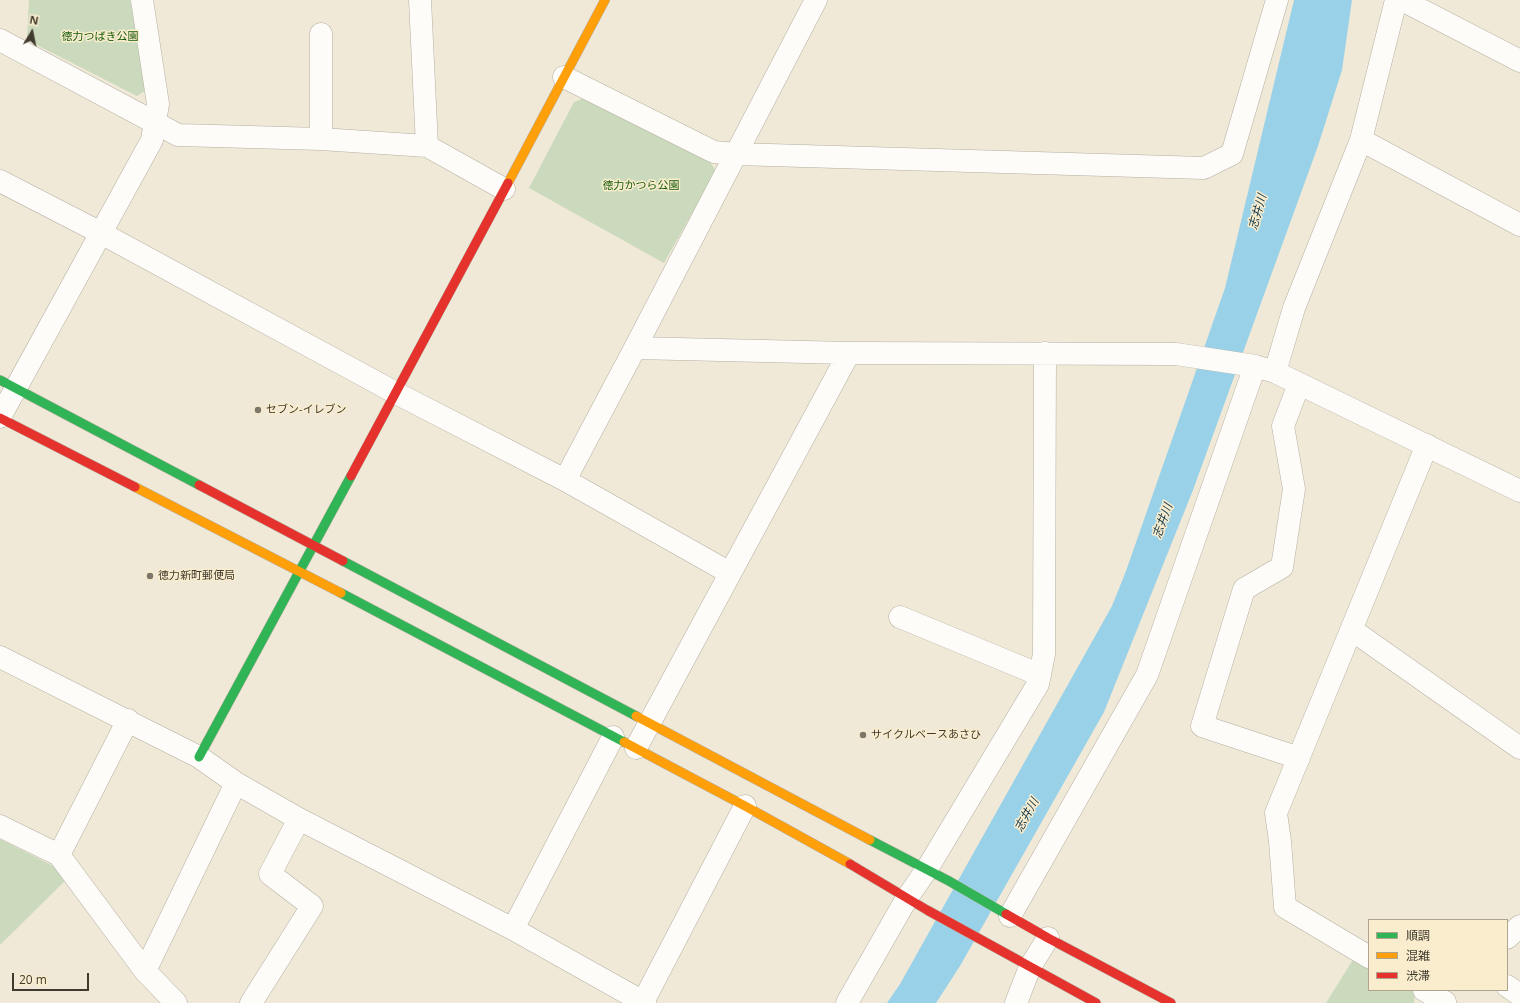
<!DOCTYPE html>
<meta charset="utf-8">
<style>
body{margin:0}
#map{position:relative;width:1520px;height:1003px;overflow:hidden;background:#f0e9d8;font-family:"Open Sans","Noto Sans JP",sans-serif}
canvas{display:block}
.legend{position:absolute;left:1368px;top:919px;width:140px;height:72px;box-sizing:border-box;background:#faedce;border:1px solid #afa58e;margin:0;padding:5px 7px;list-style:none;font-size:12px;color:#3f3a2e}
.legend li{display:flex;align-items:center;gap:8px;height:20px}
.legend b{width:20px;border:1px solid #afa58e}
.north{position:absolute;left:12px;top:12px;width:40px;height:40px;-webkit-text-stroke:3px #faedce;paint-order:stroke;rotate:10deg;font-size:11px;font-weight:700;line-height:16px;text-align:center;color:#3f3a2e}
.north::after{content:'';display:block;margin:auto;width:14px;height:18px;background:#3f3a2e;clip-path:polygon(50% 0,100% 100%,50% 72%,0 100%)}
.scale{position:absolute;left:12px;top:973px;width:77px;height:18px;box-sizing:border-box;border:2px solid #3f3a2e;border-top:0;padding-left:5px;font-size:12px;line-height:14px;white-space:nowrap;color:#3f3a2e;-webkit-text-stroke:3px #faedce;paint-order:stroke}
</style>
<div id="map">
<canvas width="1520" height="1003"></canvas>
<ul class="legend">
<li><b style="height:5px;background:#30b455"></b>順調</li>
<li><b style="height:5px;background:#ff9f0a"></b>混雑</li>
<li><b style="height:5px;background:#e5322d"></b>渋滞</li>
</ul>
<div class="north">N</div>
<div class="scale">20 m</div>
</div>
<script>
const context = document.querySelector('canvas').getContext('2d');
context.lineJoin = 'round';
function paint(path, color) { context.fillStyle = color; context.fill(path, 'evenodd'); }
const poly = rows => new Path2D(rows.map(r => 'M' + r).join(''));
function stroke(path, color, width, dash) { context.strokeStyle = color; context.lineWidth = width; context.lineCap = dash ? 'butt' : 'round'; context.setLineDash(dash || []); context.stroke(path); }
function write(font, color, halo, rows, align = 'center') {
  context.font = font + ' "Open Sans","Noto Sans JP",sans-serif'; context.lineWidth = 3; context.setLineDash([]); context.textBaseline = 'middle'; context.strokeStyle = halo; context.fillStyle = color; for (const [text, x, y, turn = 0] of rows) {
    context.save(); context.translate(x, y); context.rotate((+turn || 0) * Math.PI / 180); context.textAlign = isNaN(turn) ? turn : align; if (halo) context.strokeText(text, 0, 0); context.fillText(text, 0, 0); context.restore();
  }
}
paint(poly([
 [29,0,130,0,146,90,137,96,27,40],
 [591,95,708,159,716,171,664,263,529,188,574,102],
 [0,839,57,868,67,879,0,945],
 [1354,958,1369,965,1369,990,1415,990,1414,1003,1326,1003]
]), '#cbdabd');
paint(poly([
 [1294,0,1352,0,1342,70,1318,146,1193,490,1104,712,960,966,936,1003,887,1003,900,984,1112,606,1126,571,1225,288]
]), '#99d1e8');
const street = poly([
 [420,0,427,146],
 [1402,0,1520,61],
 [0,40,178,135,321,139,427,146,504,189],
 [564,77,714,152,736,154,1204,168,1232,154,1277,0],
 [321,139,321,34],
 [1361,140,1520,225],
 [0,181,101,233,396,393,565,480,730,573],
 [635,348,849,353,1176,354,1255,366,1275,372,1520,491],
 [1275,372,1294,308,1361,140,1396,0],
 [0,417,152,140,158,104,142,0],
 [565,480,635,348,816,0],
 [900,617,1040,675],
 [1352,630,1520,748],
 [0,657,199,757,236,783,299,819,513,929,645,1003],
 [636,748,849,353],
 [1299,758,1202,726,1244,589,1282,567,1294,489,1283,426,1299,384],
 [0,826,59,855,145,971],
 [59,855,128,720],
 [1010,916,1147,675,1255,366],
 [513,929,613,737],
 [1507,938,1520,926],
 [1369,957,1285,907,1280,841,1276,813,1427,445],
 [1507,986,1520,995],
 [1424,990,1445,1002],
 [643,1002,745,806],
 [176,1003,145,971,236,783],
 [251,1003,312,906,270,874,299,819],
 [847,1003,907,898,927,869,1038,684,1044,654,1045,353],
 [1016,1003,1030,967,1048,938]
]);
const fast = poly([
 [0,380,199,485],
 [343,561,636,716],
 [341,593,624,742],
 [199,757,351,476],
 [870,840,949,881,1006,914]
]);
const slow = poly([
 [508,183,605,0],
 [135,487,341,593],
 [636,716,870,840],
 [624,742,745,806,850,864]
]);
const jam = poly([
 [0,418,135,487],
 [351,476,508,183],
 [199,485,343,561],
 [850,864,927,910,1096,1003],
 [1006,914,1048,938,1171,1003]
]);
stroke(street, '#b5afa2', 23);
stroke(fast, '#b5afa2', 10);
stroke(slow, '#b5afa2', 10);
stroke(jam, '#b5afa2', 10);
stroke(street, '#fdfcf9', 22);
stroke(fast, '#30b455', 9);
stroke(slow, '#ff9f0a', 9);
stroke(jam, '#e5322d', 9);
for (const [x, y, r, color] of [
 [258,410,4,"#7d776a"],
 [150,576,4,"#7d776a"],
 [863,735,4,"#7d776a"]
]) { const dot = new Path2D(); dot.arc(x, y, r, 0, 2 * Math.PI); context.fillStyle = color; context.fill(dot); stroke(dot, '#faedce', 1.5); }
write('11px', '#155a08', '#faedce', [
 ["徳力つばき公園",100,37],
 ["徳力かつら公園",641,186]
]);
write('11px', '#3f3a2e', '#faedce', [
 ["セブン-イレブン",266,410],
 ["徳力新町郵便局",158,576],
 ["サイクルベースあさひ",871,735]
], 'left');
write('italic 12px', '#163b4c', '#faedce', [
 ["志井川",1258,212,-74],
 ["志井川",1163,521,-70],
 ["志井川",1027,815,-61]
]);
</script>
